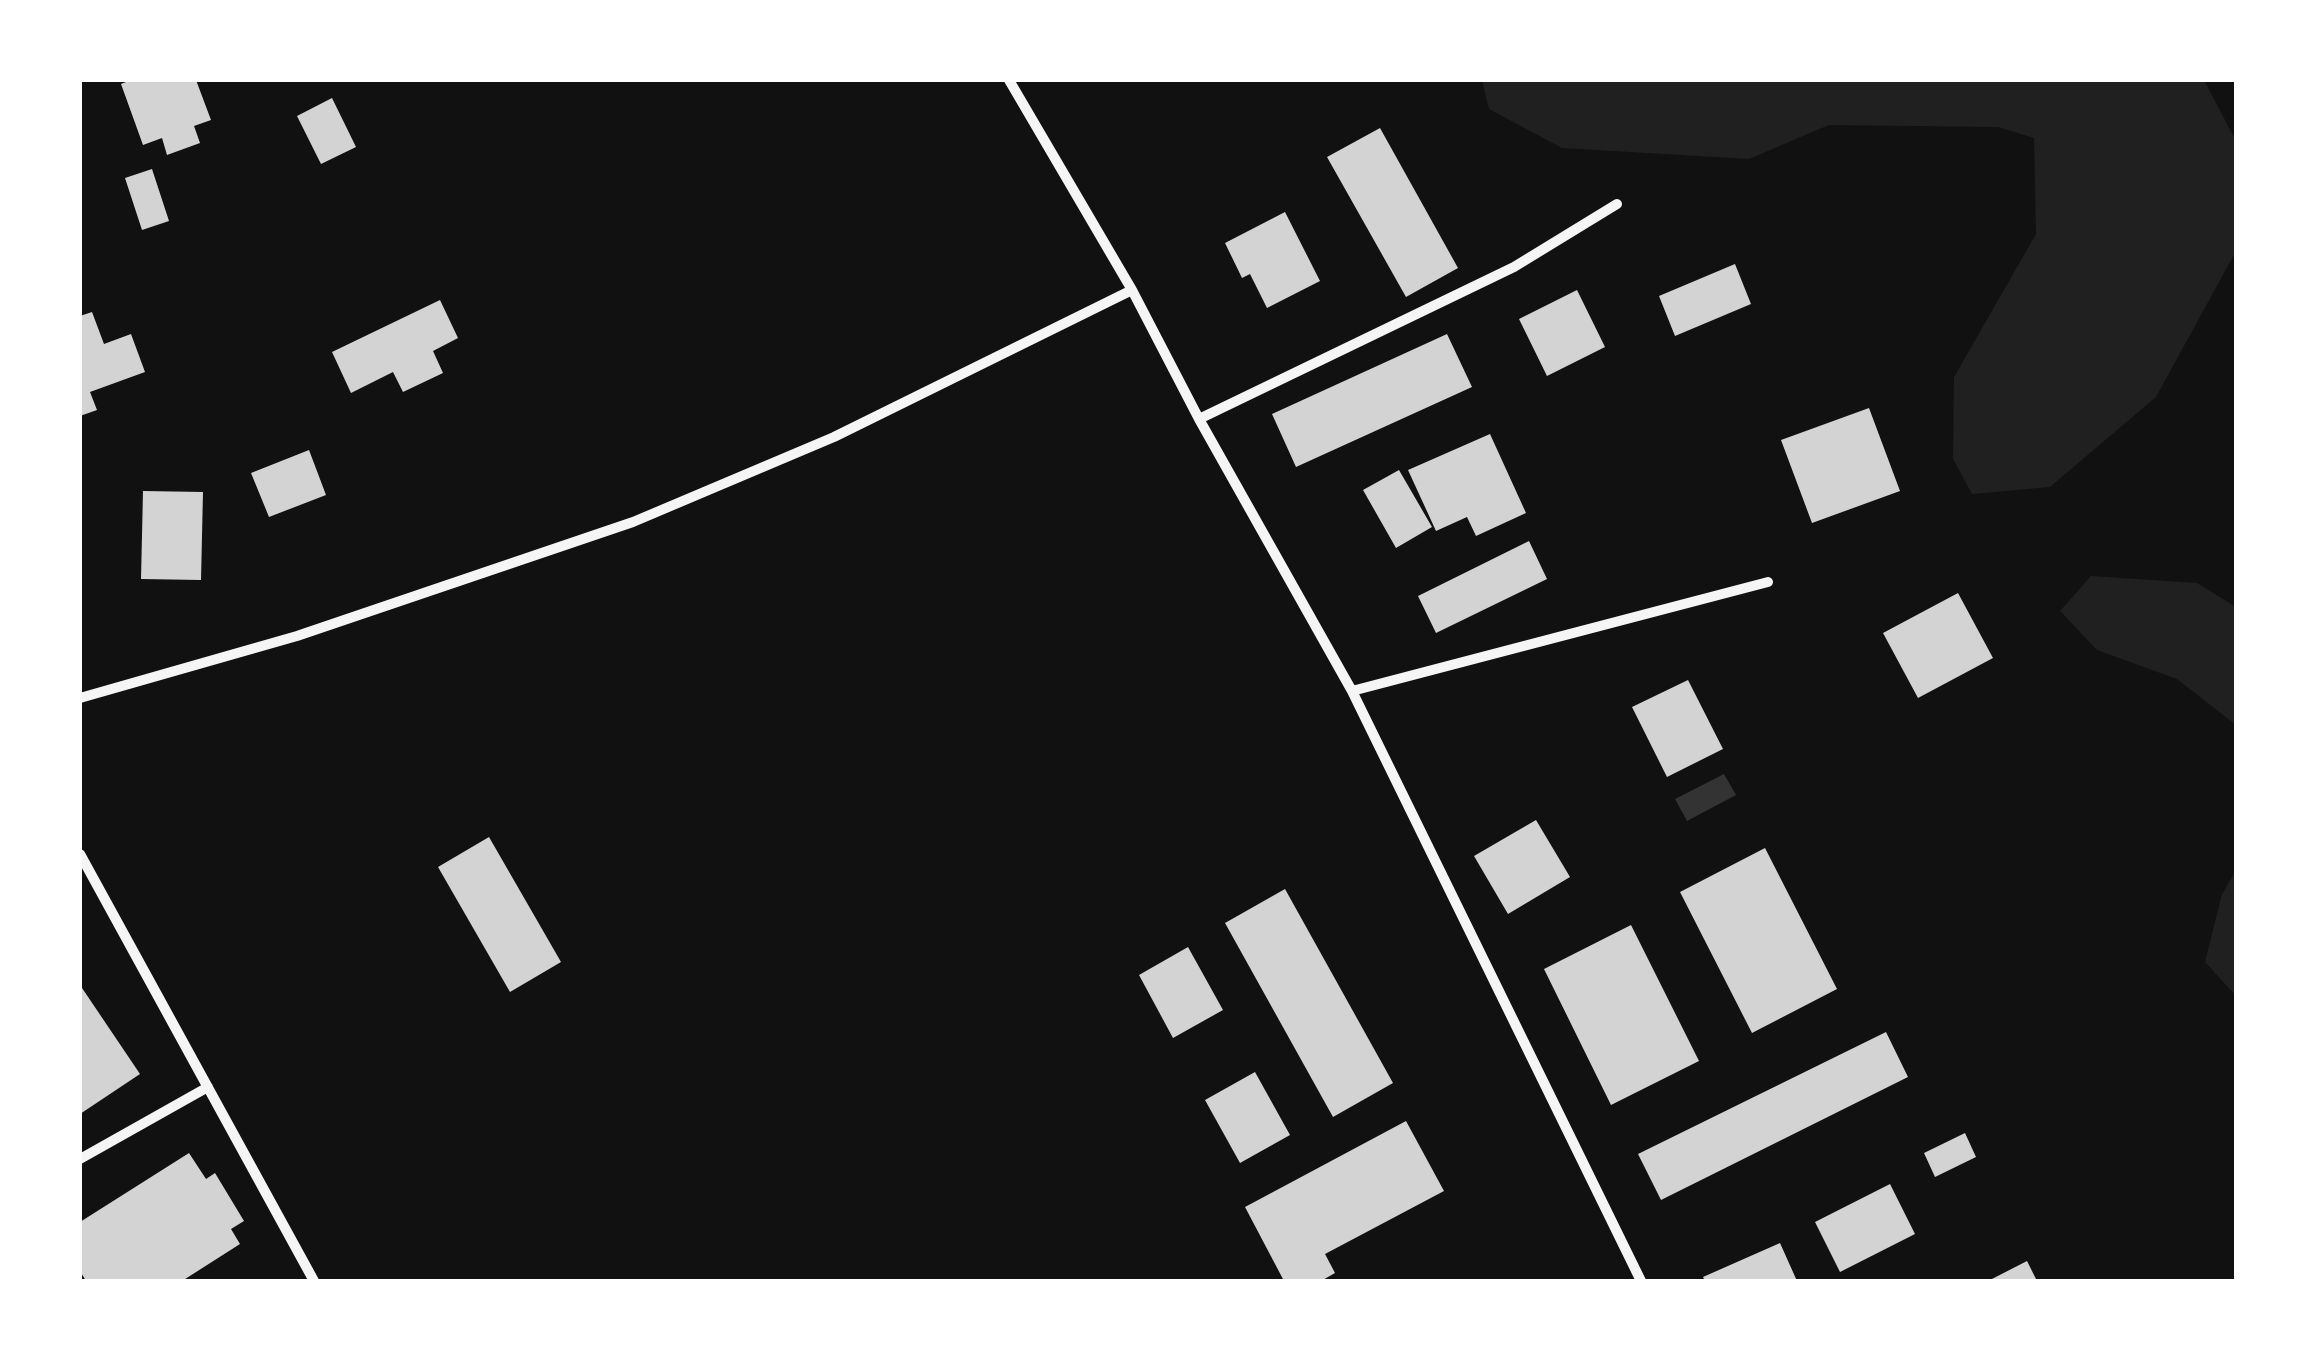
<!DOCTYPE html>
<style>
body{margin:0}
#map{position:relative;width:2316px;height:1361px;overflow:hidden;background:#111;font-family:Mulish,sans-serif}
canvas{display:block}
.frame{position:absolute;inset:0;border:82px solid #fff;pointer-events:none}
</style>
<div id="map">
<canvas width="2316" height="1361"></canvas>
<div class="frame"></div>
</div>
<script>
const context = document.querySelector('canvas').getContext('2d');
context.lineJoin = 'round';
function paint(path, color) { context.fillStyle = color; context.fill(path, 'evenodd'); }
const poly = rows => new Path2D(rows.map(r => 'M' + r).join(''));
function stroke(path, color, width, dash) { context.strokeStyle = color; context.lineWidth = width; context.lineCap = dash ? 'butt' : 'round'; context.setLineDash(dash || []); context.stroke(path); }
paint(poly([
 [1482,80,2204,80,2236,141,2236,251,2156,397,2050,487,1972,494,1953,459,1954,377,2036,234,2034,138,1998,127,1829,125,1749,159,1562,148,1489,109],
 [2091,576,2197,583,2236,607,2236,725,2177,679,2097,650,2060,611],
 [2236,871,2236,996,2205,962,2222,894]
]), '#202020');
paint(poly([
 [1724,774,1736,795,1687,821,1675,799]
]), '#333');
paint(poly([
 [131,80,196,80,211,120,194,126,200,143,167,155,162,138,143,145,121,84],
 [332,98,356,147,321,164,297,116],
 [1380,128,1458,268,1406,297,1327,157],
 [152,169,169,221,142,230,125,178],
 [1285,212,1320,281,1267,308,1250,274,1242,278,1225,243],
 [1735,264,1751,304,1675,336,1659,296],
 [1577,290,1605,347,1547,376,1519,319],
 [440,300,458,338,433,351,443,373,403,392,393,372,351,393,332,352],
 [92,312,104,344,131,334,145,372,90,392,97,410,80,416,80,316],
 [1447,334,1472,387,1296,467,1272,414],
 [1869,408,1900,491,1812,523,1781,440],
 [1490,434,1526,513,1476,536,1467,517,1436,531,1408,470],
 [309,450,326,495,269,517,251,473],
 [1399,470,1432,527,1396,548,1363,490],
 [143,491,203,492,201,580,141,579],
 [1529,541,1547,579,1436,633,1418,596],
 [1958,593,1993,658,1918,698,1883,633],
 [1688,680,1723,749,1667,777,1632,707],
 [1536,820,1570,877,1508,914,1474,856],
 [489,837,561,962,510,992,438,867],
 [1765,848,1837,989,1752,1033,1680,892],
 [1285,889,1393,1083,1333,1117,1225,923],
 [1631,925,1699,1061,1611,1105,1544,969],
 [1188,947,1223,1010,1173,1038,1139,975],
 [80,985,140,1074,80,1114],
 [1886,1032,1908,1077,1661,1200,1638,1154],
 [1255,1072,1290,1135,1240,1163,1205,1100],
 [1406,1121,1444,1191,1325,1254,1335,1273,1321,1281,1284,1281,1245,1207],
 [1965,1133,1976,1157,1935,1177,1924,1153],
 [189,1153,206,1179,215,1173,244,1221,231,1229,240,1244,182,1281,86,1281,80,1271,80,1222],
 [1890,1184,1915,1234,1840,1272,1815,1222],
 [1780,1243,1797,1281,1705,1281,1703,1277],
 [2027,1261,2037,1281,1988,1281]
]), '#d3d3d3');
stroke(poly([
 [1009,80,1132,290,1199,419,1352,691,1641,1281],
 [1199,419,1514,267,1617,204],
 [1352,691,1768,582],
 [80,698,297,636,633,522,834,437,1132,290],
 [80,854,314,1281],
 [80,1159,208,1087]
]), '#f5f5f5', 10);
</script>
